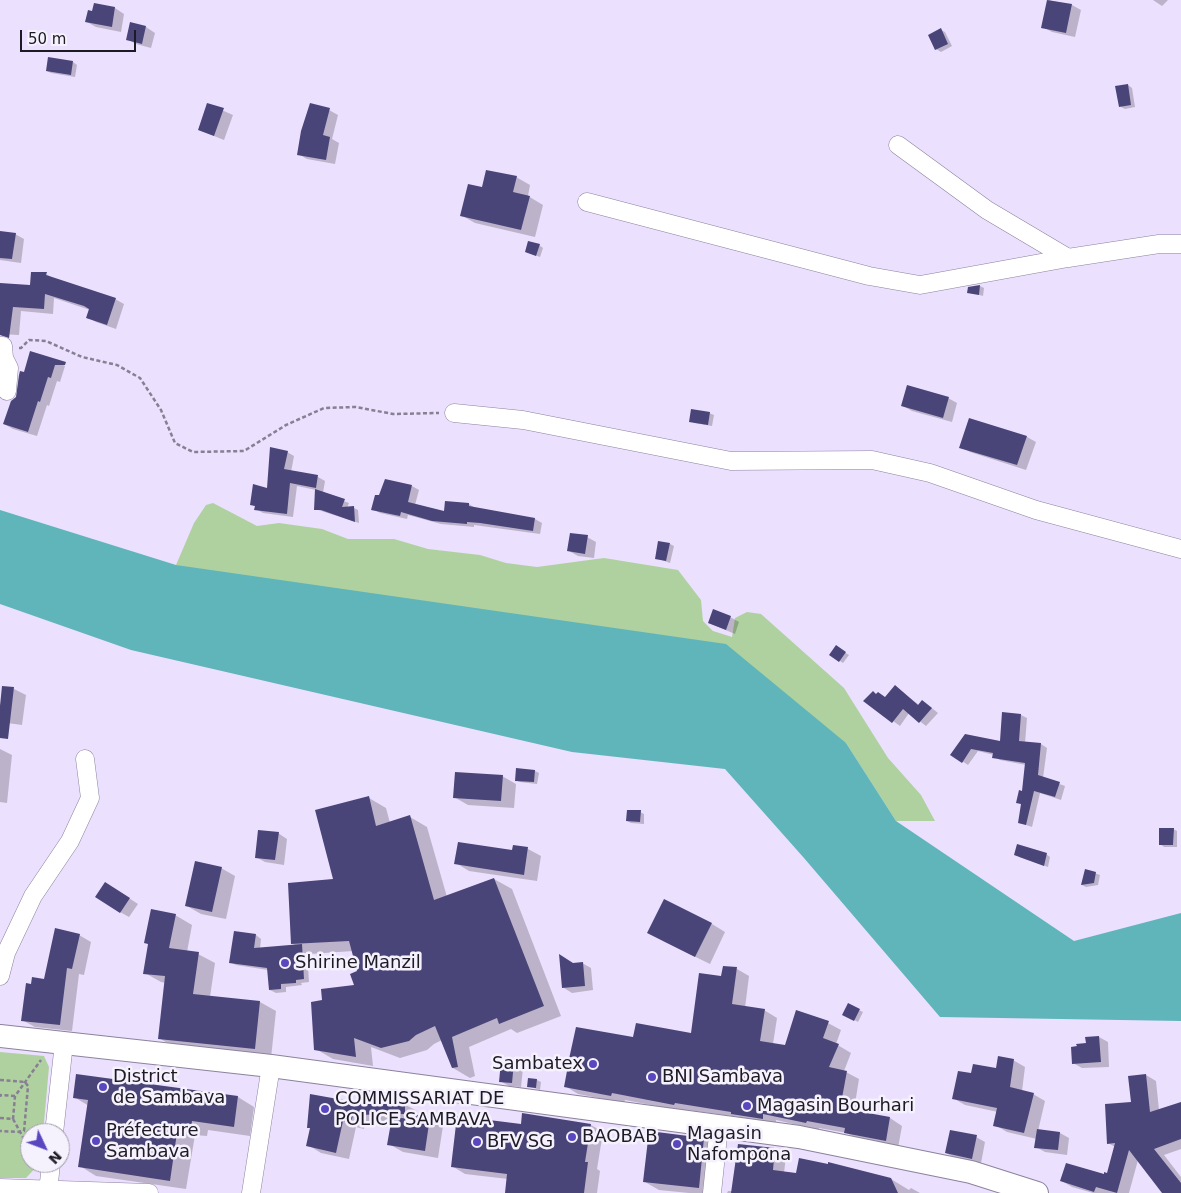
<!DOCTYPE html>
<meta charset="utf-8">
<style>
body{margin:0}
#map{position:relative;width:1181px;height:1193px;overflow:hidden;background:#ebe0fd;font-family:"DejaVu Sans",sans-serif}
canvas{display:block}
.north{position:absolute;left:20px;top:1123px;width:50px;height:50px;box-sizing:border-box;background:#f5f1fd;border:1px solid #9f9ba6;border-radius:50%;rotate:133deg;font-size:14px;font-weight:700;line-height:20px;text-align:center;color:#1e1a24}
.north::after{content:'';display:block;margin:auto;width:18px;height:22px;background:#5947bf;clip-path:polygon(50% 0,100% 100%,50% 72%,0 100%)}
.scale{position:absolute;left:20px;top:30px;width:116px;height:22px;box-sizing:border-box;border:2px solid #1e1a24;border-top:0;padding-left:6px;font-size:15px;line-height:18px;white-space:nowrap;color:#1e1a24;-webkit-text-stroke:4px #f5f1fd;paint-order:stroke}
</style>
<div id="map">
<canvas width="1181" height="1193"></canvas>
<div class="north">N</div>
<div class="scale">50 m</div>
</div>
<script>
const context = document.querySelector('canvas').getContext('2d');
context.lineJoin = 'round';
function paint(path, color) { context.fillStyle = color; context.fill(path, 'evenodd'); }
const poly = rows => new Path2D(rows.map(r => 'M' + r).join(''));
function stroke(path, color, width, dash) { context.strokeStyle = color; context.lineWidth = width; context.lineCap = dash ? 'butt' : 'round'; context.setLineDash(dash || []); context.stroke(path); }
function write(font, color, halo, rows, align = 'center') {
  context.font = font + ' "DejaVu Sans",sans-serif'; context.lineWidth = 5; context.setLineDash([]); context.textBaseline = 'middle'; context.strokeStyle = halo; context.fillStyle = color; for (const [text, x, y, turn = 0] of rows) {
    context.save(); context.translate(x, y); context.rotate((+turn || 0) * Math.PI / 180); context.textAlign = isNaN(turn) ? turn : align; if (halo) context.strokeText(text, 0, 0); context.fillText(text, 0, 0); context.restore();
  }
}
paint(poly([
 [213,503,257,526,279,523,322,529,348,539,394,539,428,549,480,555,506,563,537,567,604,558,678,570,701,600,703,621,713,631,732,637,735,618,747,612,761,614,844,688,888,758,921,795,935,821,896,821,846,743,176,565,194,523,206,505],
 [0,1052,44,1056,49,1067,43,1133,30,1133,30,1163,40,1163,26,1178,0,1178]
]), '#afd19f');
paint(poly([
 [0,510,176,565,726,644,846,743,896,821,1074,941,1181,913,1181,1021,940,1017,804,858,725,769,572,752,131,650,0,604]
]), '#5fb5ba');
paint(poly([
 [1048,0,1072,5,1081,10,1075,37,1052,32,1043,27],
 [1153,0,1168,0,1162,6],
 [95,5,115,8,124,14,121,32,96,27,87,22,93,12],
 [131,24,146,27,155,33,151,48,136,44,127,39],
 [941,30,945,32,952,46,941,52,936,49],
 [73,62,77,65,75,77,51,73,47,71],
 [1128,85,1132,88,1135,107,1125,109,1121,107],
 [208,104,233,115,224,140,199,130],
 [329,110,338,115,332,139,339,143,335,164,307,159,298,154],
 [516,177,530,185,528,196,543,205,535,237,475,223,461,215,483,189],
 [0,233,15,234,24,239,21,263,0,260],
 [539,245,543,248,540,257,526,252],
 [46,274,55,279,115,299,124,304,116,329,96,322,87,317,90,310,54,298,53,314,21,311,19,335,0,334,0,284,32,286],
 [980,286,984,288,983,296,969,292,969,288],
 [56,361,65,366,60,382,57,381,49,406,47,405,37,436,13,429,4,424,17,397,24,374],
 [948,398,957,403,952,422,912,411,903,406],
 [709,413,714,415,712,426,694,423,690,421],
 [970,419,1027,437,1036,442,1026,470,970,452,961,447],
 [287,452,294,456,291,472,318,477,325,481,323,493,349,503,347,508,354,508,358,510,359,523,315,509,316,490,297,486,293,517,263,513,256,509,256,507,251,504,268,489],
 [412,486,419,490,415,505,445,513,469,504,475,508,535,519,542,523,540,534,474,525,474,527,441,524,408,515,407,519,380,513,373,509],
 [587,537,596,542,594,558,578,556,569,551],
 [670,544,674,546,670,563,656,558],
 [730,617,739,622,735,634,709,623],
 [836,647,849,655,843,663,831,655],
 [895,686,919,705,923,701,938,713,926,726,909,713,900,726,865,701,877,695,886,698],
 [4,687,14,689,26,695,22,725,0,722,0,749,12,755,7,803,0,802,0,704,1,704],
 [1021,715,1027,718,1025,743,1041,744,1047,748,1043,778,1065,786,1061,800,1040,793,1032,827,1020,823,1022,805,1017,802,1023,792,1026,765,1000,760,994,757,994,755,978,751,968,765,962,761,966,736,1001,743],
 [535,771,539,773,537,784,520,782,516,780],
 [502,776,516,784,514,808,468,805,454,797],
 [369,798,386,808,390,823,410,817,427,827,447,897,494,879,512,889,561,1016,517,1033,511,1029,469,1047,475,1076,470,1078,453,1068,442,1040,434,1044,427,1050,400,1058,371,1047,373,1066,333,1059,316,1049,324,1001,356,986,359,972,353,951,310,954,307,952,309,982,301,983,302,985,286,987,286,992,276,993,270,990,268,970,236,965,230,962,256,935,261,939,260,949,296,946,293,944,335,880],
 [640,812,644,814,644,824,631,823,627,821],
 [1173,829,1177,831,1177,847,1164,847,1160,844],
 [278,833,287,839,284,865,265,862,256,857],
 [514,847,528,849,541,856,537,881,469,871,456,863,514,852],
 [1046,854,1050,857,1048,867,1019,857],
 [221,868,235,876,226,919,201,914,187,906],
 [1086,870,1100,875,1098,885,1086,887,1082,885],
 [115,889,138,904,129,917,120,912],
 [175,915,192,925,187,952,198,954,215,963,210,997,260,1002,276,1011,271,1058,176,1048,159,1038,166,983,161,982,145,973],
 [712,924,725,932,710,964,663,941],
 [79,935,91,942,84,975,79,974,72,1031,35,1027,22,1020,32,985,45,980],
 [582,963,591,968,593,990,572,993,564,988,574,964],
 [737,969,749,976,745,1008,764,1010,777,1018,773,1044,785,1047,828,1023,841,1030,836,1044,851,1053,844,1071,859,1079,855,1104,860,1108,860,1113,890,1118,902,1126,898,1148,859,1140,847,1133,819,1128,819,1130,776,1120,776,1125,745,1121,739,1117,687,1110,687,1112,625,1100,624,1103,578,1094,565,1086,634,1039,692,1035,722,977],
 [847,1100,849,1100,846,1116,844,1115],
 [848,1005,863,1012,858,1022,844,1014],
 [1099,1037,1108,1042,1109,1067,1082,1068,1073,1063,1087,1044,1087,1038],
 [1013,1060,1025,1067,1022,1091,1033,1094,1045,1101,1038,1131,1060,1133,1069,1138,1067,1155,1045,1152,1036,1147,1037,1139,1007,1132,995,1125,998,1112,965,1105,953,1098,972,1075,997,1070],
 [514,1063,523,1068,521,1087,509,1086,500,1081],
 [1146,1075,1156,1081,1159,1110,1181,1104,1181,1149,1164,1155,1181,1177,1181,1193,1164,1193,1138,1160,1129,1193,1093,1193,1072,1187,1062,1181,1108,1175,1115,1147,1108,1143,1132,1104],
 [537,1080,541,1082,540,1090,528,1086],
 [74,1097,238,1097,254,1107,250,1136,208,1130,207,1136,195,1135,186,1189,96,1176,80,1166,89,1106],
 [360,1104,404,1104,417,1111,417,1116,430,1118,443,1126,438,1158,403,1152,389,1144,392,1121,366,1122,364,1129,356,1127,349,1159,321,1153,308,1145,312,1129],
 [591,1125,603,1132,597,1169,600,1171,597,1193,506,1193,508,1179,465,1174,452,1166],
 [976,1137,985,1142,981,1163,955,1158,946,1153],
 [704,1139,718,1147,713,1193,689,1193,659,1190,645,1182],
 [739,1145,775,1149,786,1156,784,1173,891,1179,909,1190,911,1188,920,1193,727,1193,728,1191,733,1191]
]), '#0003');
paint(poly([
 [1047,0,1072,4,1066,33,1041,28],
 [94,3,115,7,112,27,85,22,88,10,92,11],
 [130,22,146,26,142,44,126,40],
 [941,28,948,44,935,50,928,35],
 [48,57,73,61,71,75,46,71],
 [1128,84,1131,105,1119,107,1115,86],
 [207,103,224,108,214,136,198,130],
 [310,103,330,108,323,135,330,137,326,160,297,155,301,131],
 [486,170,517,176,513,192,530,196,521,230,460,216,468,184,482,187],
 [0,231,16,233,12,259,0,258],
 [528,241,540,244,536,256,525,252],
 [31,272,47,272,46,275,116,298,107,325,86,318,89,309,84,306,45,294,44,309,13,307,9,338,0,335,0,283,30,285],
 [980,285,979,295,967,293,968,287],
 [30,351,66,362,65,365,55,365,51,378,48,377,40,402,38,401,28,432,3,424,11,401,16,397,19,375,20,371,24,372],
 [907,385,949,397,943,418,901,406],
 [691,409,710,412,708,425,689,422],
 [969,418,1027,436,1017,465,959,448],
 [270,447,288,451,284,469,318,475,316,488,290,483,287,514,254,510,255,506,250,505,253,484,267,488],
 [385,479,412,485,408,502,444,511,445,501,469,503,469,506,535,518,533,531,480,523,467,522,467,524,432,521,401,512,400,516,371,510,375,495,379,495],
 [315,489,345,499,342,507,354,506,355,522,321,510,314,510],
 [570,533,588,535,585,554,567,551],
 [658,541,670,543,666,561,655,559],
 [713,609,731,616,726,630,708,623],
 [836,645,846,652,839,662,829,655],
 [895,685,918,705,922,700,932,708,919,723,903,709,892,723,863,701,873,691,876,694,878,692,885,697],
 [2,686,14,687,8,739,0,738,0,706],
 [1002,712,1021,714,1019,741,1041,743,1038,775,1060,782,1055,797,1034,791,1026,825,1018,823,1021,804,1016,803,1019,790,1022,791,1025,763,992,758,993,753,971,749,962,763,950,755,965,734,1000,741],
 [516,768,535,770,534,782,515,781],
 [455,772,503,775,501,801,453,798],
 [369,796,376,826,410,815,434,900,494,878,544,1006,499,1024,497,1018,452,1037,458,1067,452,1068,435,1026,416,1035,409,1041,381,1048,354,1038,356,1057,314,1050,311,1002,322,1000,321,989,354,985,350,974,357,971,349,941,291,944,288,883,333,879,315,810],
 [627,810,641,810,640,822,626,821],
 [1159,828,1174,828,1173,845,1159,845],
 [258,830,279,832,275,860,255,858],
 [458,842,512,850,513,845,528,847,524,875,454,864],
 [1017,844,1047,853,1044,866,1014,855],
 [195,861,222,867,212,912,185,906],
 [1085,869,1096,872,1094,883,1081,885],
 [105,882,130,898,120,913,95,897],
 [664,899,712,923,695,957,647,933],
 [151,909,176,914,169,948,199,952,193,994,260,1001,255,1049,158,1039,165,976,143,974,148,944,144,943],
 [55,928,80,934,72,969,67,968,60,1025,21,1021,26,983,31,984,32,977,44,979],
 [234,931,256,934,254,948,302,944,304,979,296,980,296,983,281,984,281,989,269,990,267,968,229,963],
 [559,954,573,963,583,962,585,986,562,988],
 [723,966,737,967,732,1004,765,1009,760,1041,785,1045,796,1010,829,1021,823,1038,839,1044,829,1067,847,1071,842,1098,848,1099,846,1109,890,1117,886,1141,844,1133,845,1128,807,1121,806,1123,763,1114,763,1119,731,1114,731,1112,675,1103,674,1105,612,1093,611,1096,564,1087,567,1071,570,1070,569,1059,576,1027,633,1037,636,1023,691,1033,699,973,721,976],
 [848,1003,860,1009,854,1021,842,1015],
 [1099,1036,1101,1062,1072,1064,1071,1047,1077,1046,1076,1044,1086,1043,1085,1037],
 [998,1056,1014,1059,1010,1087,1034,1093,1024,1133,993,1126,997,1108,952,1099,958,1071,971,1073,973,1064,996,1068],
 [501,1061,514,1062,512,1083,499,1082],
 [76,1074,238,1096,234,1127,192,1121,191,1128,178,1126,170,1181,78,1167,88,1100,73,1098],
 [1146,1074,1150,1112,1181,1102,1181,1139,1154,1149,1181,1183,1181,1193,1162,1193,1129,1150,1117,1193,1096,1187,1094,1192,1060,1181,1066,1163,1104,1174,1104,1172,1107,1173,1115,1143,1107,1144,1105,1104,1131,1102,1128,1076],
 [528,1078,537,1079,536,1088,527,1087],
 [310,1094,360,1103,405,1102,405,1114,353,1115,351,1123,343,1121,336,1153,306,1146,310,1128,307,1128],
 [522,1113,591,1124,585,1162,588,1162,584,1193,505,1193,507,1174,451,1167,457,1116,521,1124],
 [411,1114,430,1117,425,1151,387,1145,392,1117,410,1119],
 [1037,1129,1060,1132,1058,1150,1034,1148],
 [950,1130,977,1135,972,1159,945,1153],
 [649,1131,704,1138,699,1188,643,1182],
 [738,1144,775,1148,773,1170,796,1173,799,1158,828,1164,828,1162,891,1178,898,1193,731,1193]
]), '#4a4578');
const minor = poly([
 [898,145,987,210,1068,258],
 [587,202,869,276,920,285,1068,258,1159,244,1181,244],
 [0,346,3,346,4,358,9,368,7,391],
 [454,413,523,420,731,461,872,460,930,473,1036,510,1181,549],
 [0,976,6,953,33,896,70,841,90,798,85,759],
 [54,1133,64,1043],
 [0,1188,149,1193],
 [48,1193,51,1163],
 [251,1193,271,1066],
 [712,1193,719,1126]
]);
const major = poly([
 [0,1036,271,1066,799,1137,971,1172,1037,1193]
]);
stroke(minor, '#8c829d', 19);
stroke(major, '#8c829d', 24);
stroke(poly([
 [19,348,21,348,29,340,46,341,82,357,117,365,140,378,161,410,175,443,193,452,244,451,286,425,324,408,356,407,393,414,439,413],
 [0,1080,25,1082,28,1086,24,1131,20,1132,0,1131],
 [0,1097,0,1095,15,1096],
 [0,1118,13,1119,15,1096,41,1060],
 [13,1119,30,1150]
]), '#877f93', 2.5, [4, 2.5]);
stroke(minor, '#fff', 18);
stroke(major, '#fff', 22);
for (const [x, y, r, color] of [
 [285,963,5,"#5947bf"],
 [593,1064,5,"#5947bf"],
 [652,1077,5,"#5947bf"],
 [103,1087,5,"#5947bf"],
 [747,1106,5,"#5947bf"],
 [325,1109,5,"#5947bf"],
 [572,1137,5,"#5947bf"],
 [96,1141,5,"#5947bf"],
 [477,1142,5,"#5947bf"],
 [677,1144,5,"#5947bf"]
]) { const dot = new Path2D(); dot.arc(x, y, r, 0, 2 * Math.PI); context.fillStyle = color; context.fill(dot); stroke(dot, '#f5f1fd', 2); }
write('18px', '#1e1a24', '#f5f1fd', [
 ["Shirine Manzil",295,963],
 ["Sambatex",583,1064,"right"],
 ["District",113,1077],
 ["de Sambava",113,1098],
 ["BNI Sambava",662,1077],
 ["COMMISSARIAT DE",335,1099],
 ["POLICE SAMBAVA",335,1120],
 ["Magasin Bourhari",757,1106],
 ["Préfecture",106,1131],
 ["Sambava",106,1152],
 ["Magasin",687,1134],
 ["Nafompona",687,1155],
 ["BAOBAB",582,1137],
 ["BFV SG",487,1142]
], 'left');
</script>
